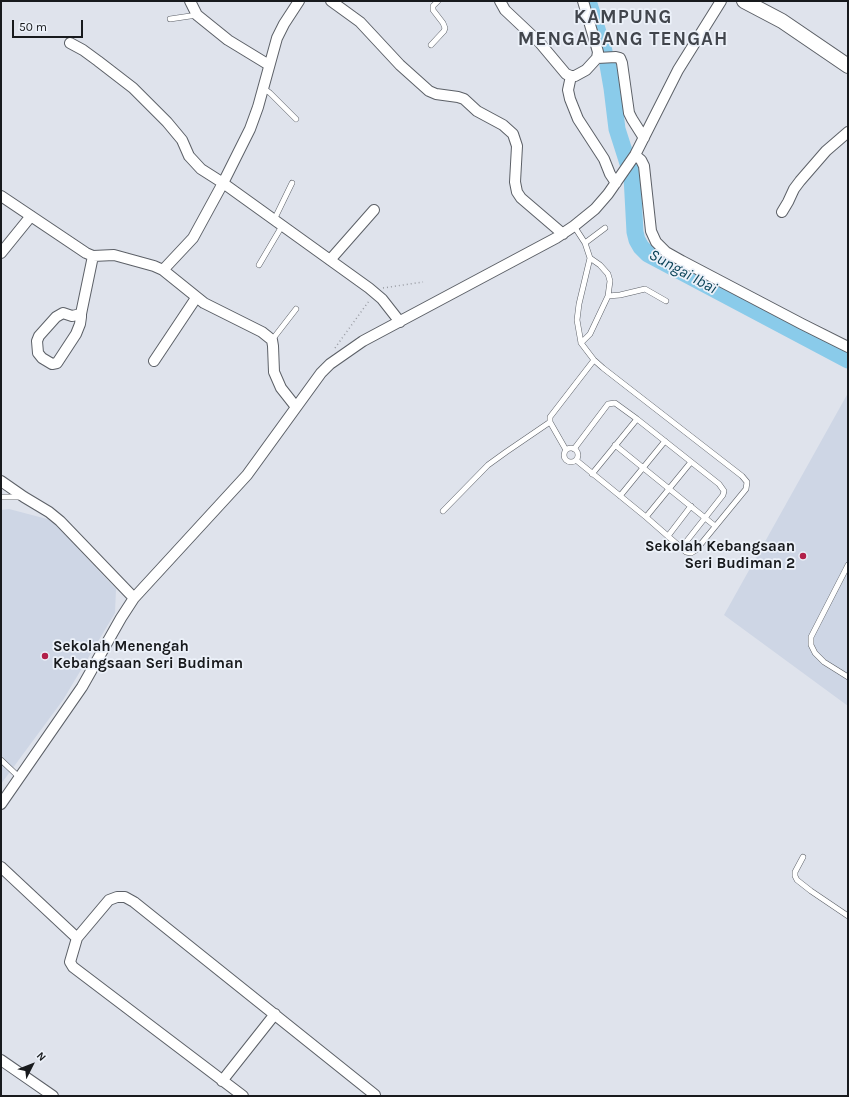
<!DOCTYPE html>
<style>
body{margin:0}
#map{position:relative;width:849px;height:1097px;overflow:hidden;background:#dfe3ec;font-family:Karla,sans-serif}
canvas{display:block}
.frame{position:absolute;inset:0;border:2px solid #181a1d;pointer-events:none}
.north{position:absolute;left:12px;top:1045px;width:40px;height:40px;-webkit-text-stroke:3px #ecf1f9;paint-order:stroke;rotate:48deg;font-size:11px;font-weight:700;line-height:16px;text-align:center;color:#181a1d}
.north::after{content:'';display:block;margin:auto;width:14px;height:18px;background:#181a1d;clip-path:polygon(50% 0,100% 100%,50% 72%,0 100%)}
.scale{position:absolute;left:12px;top:20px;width:71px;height:18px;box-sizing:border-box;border:2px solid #181a1d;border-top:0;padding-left:5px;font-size:12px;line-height:14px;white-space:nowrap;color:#181a1d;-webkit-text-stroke:3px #ecf1f9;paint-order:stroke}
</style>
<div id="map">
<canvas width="849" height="1097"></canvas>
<div class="frame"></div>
<div class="north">N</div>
<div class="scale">50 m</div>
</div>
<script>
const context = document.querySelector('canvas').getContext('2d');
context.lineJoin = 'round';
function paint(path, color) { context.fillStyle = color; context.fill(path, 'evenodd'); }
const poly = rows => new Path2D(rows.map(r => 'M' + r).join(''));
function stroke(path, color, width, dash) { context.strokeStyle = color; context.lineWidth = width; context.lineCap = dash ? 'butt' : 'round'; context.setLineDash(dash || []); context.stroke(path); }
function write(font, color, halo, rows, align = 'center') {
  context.font = font + ' Karla,sans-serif'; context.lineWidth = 3.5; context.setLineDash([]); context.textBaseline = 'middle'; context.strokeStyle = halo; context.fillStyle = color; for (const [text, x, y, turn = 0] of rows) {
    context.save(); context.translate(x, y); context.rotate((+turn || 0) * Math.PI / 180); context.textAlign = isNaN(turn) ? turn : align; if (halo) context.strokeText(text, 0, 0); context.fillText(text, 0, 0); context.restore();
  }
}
paint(poly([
 [848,393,848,706,724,615],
 [9,509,51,520,116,589,115,613,63,700,1,784,1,510]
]), '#ced6e5');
stroke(poly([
 [588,1,604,51],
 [608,65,612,88,617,129,632,176,635,232,637,240,641,247,648,254,848,360]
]), '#8acbea', 17);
const service = poly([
 [170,19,197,15],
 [431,45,444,31,445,28,443,23,433,10,433,6,438,1],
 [263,88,270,93,296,119],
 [274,220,292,183],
 [574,226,585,243,590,258,579,304,577,320,581,343,594,360,603,368,742,476,747,482,746,489,696,550,691,553,686,552,646,517,576,460],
 [585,243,605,228],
 [259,265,282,226],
 [608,296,620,295,645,289,666,301],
 [272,340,296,309],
 [581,343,590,334,608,296,610,281,608,274,600,265,590,258],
 [615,445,715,526],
 '564 455a7 7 0 1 1 14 0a7 7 0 1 1-14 0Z',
 [574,449,608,404,615,403,637,419,719,484,724,491,723,495,682,547],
 [566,450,550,422,550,417,594,360],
 [592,474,637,419],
 [620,496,665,441],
 [1,497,22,497],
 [443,511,488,465,506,452,550,422],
 [646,517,691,462],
 [668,536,691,506],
 [848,565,811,637,811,645,815,653,824,662,848,677],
 [1,760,20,778],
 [803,857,795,872,795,876,797,880,811,891,848,916]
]);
const minor = poly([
 [190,1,197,15,228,40,269,65],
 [331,1,360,22,400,65,429,91,436,94,458,97,464,99,477,111,503,125,513,134,517,146,515,182,517,192,521,198,563,234],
 [500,1,505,10,540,43,566,74,571,76,575,76,586,70,597,58,598,52,596,45,583,1],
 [70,43,83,50,98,61,133,88,167,122,182,140,189,156,201,169,223,183,369,288,382,299,400,322],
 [597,58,616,57,620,58,622,63,629,113,632,119,644,138],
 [571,76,568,90,570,99,578,119,604,159,610,174,616,183],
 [635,155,641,160,644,166,651,231,656,242,666,252,682,261,802,324,848,347],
 [1,196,86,253,93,256,114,255,154,266,163,270,204,303,262,332,272,340,273,346,274,372,281,388,296,407],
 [782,212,788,202,794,189,800,181,826,151,848,132],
 [1,253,31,216],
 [330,260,374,210],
 [163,270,193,238,223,183,250,129,258,107,277,38,284,24,299,1],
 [81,314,72,316,63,313,56,317,39,336,37,341,38,353,42,358,52,364,57,363,76,334,80,324,81,317,81,314,82,309,93,256],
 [154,361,196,298],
 [1,481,24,497,49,512,60,521,134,598],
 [1,804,82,687,121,618,134,598,247,475,321,373,330,364,363,341,556,238,574,226,595,209,608,194,635,155,678,70,721,1],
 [1,867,77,938],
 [1,1060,53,1096],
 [222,1081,275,1014],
 [243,1096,73,967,70,962,77,938,109,900,117,897,125,897,134,902,375,1095]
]);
const secondary = poly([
 [744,1,782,21,848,66]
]);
stroke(service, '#5c6067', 6);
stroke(minor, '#5c6067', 12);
stroke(secondary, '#5c6067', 16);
stroke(poly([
 [383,288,423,282],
 [335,348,340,341,369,301]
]), '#999ca3', 1.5, [1, 3]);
stroke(service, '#fff', 5);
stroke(minor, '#fff', 10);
stroke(secondary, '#fff', 14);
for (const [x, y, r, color] of [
 [803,556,4,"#b2204a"],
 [45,656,4,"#b2204a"]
]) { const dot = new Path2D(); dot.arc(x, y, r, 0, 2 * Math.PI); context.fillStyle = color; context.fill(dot); stroke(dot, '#ecf1f9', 1.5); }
write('bold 15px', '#181a1d', '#ecf1f9', [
 ["Sekolah Kebangsaan",795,547],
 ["Seri Budiman 2",795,564],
 ["Sekolah Menengah",53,647,"left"],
 ["Kebangsaan Seri Budiman",53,664,"left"]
], 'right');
write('italic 16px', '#0c4459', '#ecf1f9', [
 ["Sungai Ibai",683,272,29]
]);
context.letterSpacing = '1px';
write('bold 19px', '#41454c', '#ecf1f9', [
 ["KAMPUNG",623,18],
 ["MENGABANG TENGAH",623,40]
]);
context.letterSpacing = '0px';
</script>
